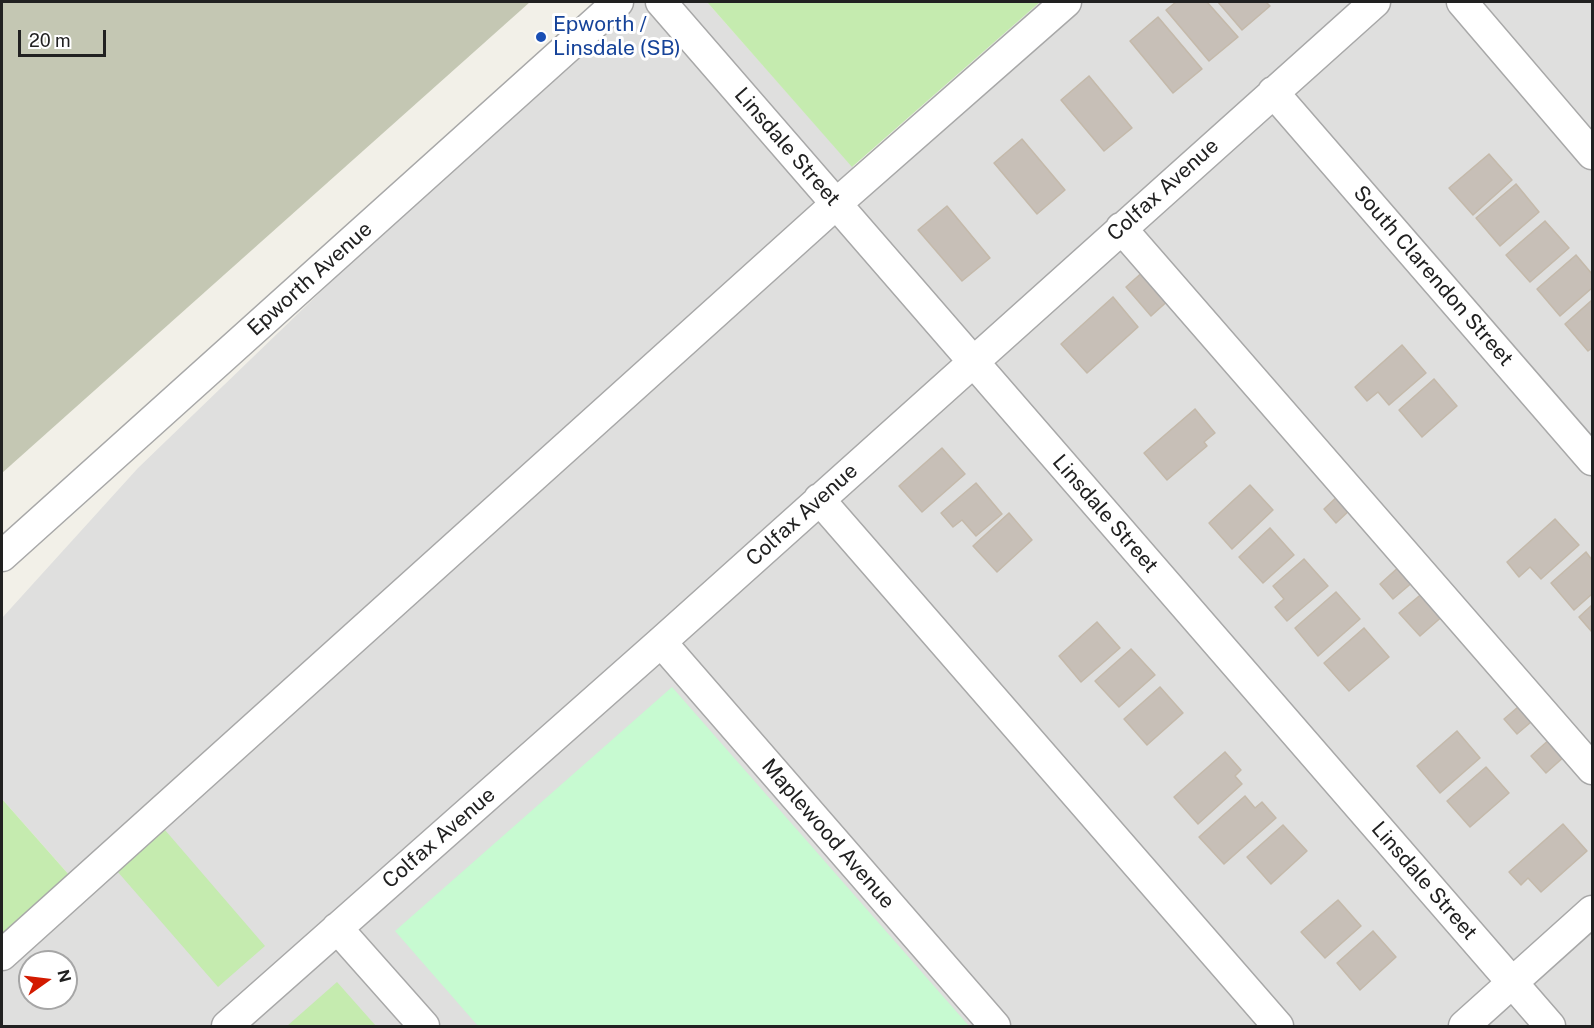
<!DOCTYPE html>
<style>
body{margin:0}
#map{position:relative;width:1594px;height:1028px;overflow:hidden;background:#f2f0e8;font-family:"Public Sans",sans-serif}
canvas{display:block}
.frame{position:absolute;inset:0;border:3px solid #212121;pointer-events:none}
.north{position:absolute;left:18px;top:950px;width:60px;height:60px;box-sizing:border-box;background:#fff;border:2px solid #a6a6a6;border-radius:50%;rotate:76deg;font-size:16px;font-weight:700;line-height:24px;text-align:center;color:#212121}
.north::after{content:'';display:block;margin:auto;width:21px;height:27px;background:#d31a00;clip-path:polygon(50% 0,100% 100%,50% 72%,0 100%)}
.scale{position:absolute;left:18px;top:30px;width:88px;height:27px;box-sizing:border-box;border:3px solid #212121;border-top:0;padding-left:8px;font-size:18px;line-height:21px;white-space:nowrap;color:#212121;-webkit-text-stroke:4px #fff;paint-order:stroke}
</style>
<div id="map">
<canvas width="1594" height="1028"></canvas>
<div class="frame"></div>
<div class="north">N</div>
<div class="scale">20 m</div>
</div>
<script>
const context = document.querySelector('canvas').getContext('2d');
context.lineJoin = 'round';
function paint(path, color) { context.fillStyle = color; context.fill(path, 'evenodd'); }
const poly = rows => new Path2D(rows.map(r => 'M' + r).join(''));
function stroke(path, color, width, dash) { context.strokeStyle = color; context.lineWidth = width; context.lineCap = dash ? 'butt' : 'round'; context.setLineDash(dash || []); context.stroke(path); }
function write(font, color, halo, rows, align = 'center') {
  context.font = font + ' "Public Sans",sans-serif'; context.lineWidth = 6; context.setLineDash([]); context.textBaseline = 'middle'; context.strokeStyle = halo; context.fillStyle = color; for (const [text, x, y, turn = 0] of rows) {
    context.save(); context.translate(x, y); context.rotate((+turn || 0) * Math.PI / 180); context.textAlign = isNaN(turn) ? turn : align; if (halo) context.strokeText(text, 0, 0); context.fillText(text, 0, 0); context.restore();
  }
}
paint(poly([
 [621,2,707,2,853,167,1040,2,1592,2,1592,1026,2,1026,2,936,70,876,2,799,2,618,138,468],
 [30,962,66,962,66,998,30,998]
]), '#dfdfde');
paint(poly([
 [2,2,530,2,2,473]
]), '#c4c7b3');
paint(poly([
 [707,2,1040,2,852,167],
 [2,799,70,876,2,936],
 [165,830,265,946,218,987,117,871],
 [337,982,376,1026,287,1026]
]), '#c5ebaf');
paint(poly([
 [672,687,969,1026,478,1026,395,931]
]), '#c7fad1');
const building = poly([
 [1176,2,1207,2,1238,37,1209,61,1166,10,1176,2],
 [1218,2,1266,2,1270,6,1242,30,1218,2],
 [1158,17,1202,69,1173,93,1130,41,1158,17],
 [1089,76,1132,128,1104,151,1061,100,1089,76],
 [1022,139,1065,190,1037,214,994,163,1022,139],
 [1489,154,1512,180,1473,215,1449,188,1489,154],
 [1516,184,1539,212,1500,246,1476,218,1516,184],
 [947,206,990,258,962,281,918,230,947,206],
 [1545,221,1569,248,1530,282,1506,255,1545,221],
 [1576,255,1592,274,1592,288,1560,316,1537,289,1576,255],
 [1146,269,1171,298,1151,316,1126,287,1146,269],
 [1113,297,1138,327,1087,373,1061,344,1113,297],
 [1592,300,1592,348,1588,351,1565,324,1592,300],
 [1402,345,1426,373,1389,405,1378,392,1367,401,1355,387,1402,345],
 [1434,379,1457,406,1422,437,1399,410,1434,379],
 [1195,409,1215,433,1204,442,1207,446,1167,480,1144,453,1195,409],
 [942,448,965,474,922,512,899,486,942,448],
 [976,483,1002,514,976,536,962,520,953,527,941,513,976,483],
 [1250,485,1273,510,1232,549,1209,523,1250,485],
 [1340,494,1352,508,1336,523,1324,509,1340,494],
 [1009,513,1032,540,997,572,973,546,1009,513],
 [1555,519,1579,545,1541,579,1530,567,1519,577,1507,562,1555,519],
 [1270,528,1294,555,1263,583,1239,557,1270,528],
 [1586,552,1592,560,1592,594,1574,610,1551,583,1586,552],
 [1304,559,1328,586,1287,621,1275,607,1284,599,1273,586,1304,559],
 [1401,565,1414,581,1393,599,1380,584,1401,565],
 [1425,591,1445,614,1420,636,1399,613,1425,591],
 [1336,592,1360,619,1318,656,1295,628,1336,592],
 [1592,605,1592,632,1579,617,1592,605],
 [1097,622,1120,648,1081,682,1059,656,1097,622],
 [1364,628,1389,657,1349,691,1324,663,1364,628],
 [1131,649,1155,675,1119,707,1095,681,1131,649],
 [1160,687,1183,713,1147,745,1124,719,1160,687],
 [1525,701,1538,716,1517,734,1504,719,1525,701],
 [1457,731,1480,758,1440,793,1417,766,1457,731],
 [1551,738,1566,755,1546,773,1531,756,1551,738],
 [1225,752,1241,770,1235,776,1242,784,1198,824,1174,797,1225,752],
 [1486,767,1509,793,1470,827,1447,801,1486,767],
 [1245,796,1255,808,1262,802,1276,818,1224,864,1199,837,1245,796],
 [1563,824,1587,851,1541,892,1528,878,1521,885,1509,872,1563,824],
 [1283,825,1307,851,1271,884,1247,857,1283,825],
 [1338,900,1361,926,1325,958,1301,932,1338,900],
 [1373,931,1396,957,1360,990,1337,963,1373,931]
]);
paint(building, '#c7bfb7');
stroke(building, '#c4b9aa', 1.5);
const minor = poly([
 [661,2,1550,1026],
 [1462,2,1592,154],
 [1273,92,1592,460],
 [1121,228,1592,769],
 [819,499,1278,1026],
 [2,556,618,2],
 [661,642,995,1026],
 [337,928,424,1026],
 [2,955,836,204,1066,2],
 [227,1026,661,642,1375,2],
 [1464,1026,1592,911]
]);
stroke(minor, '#a8a8a8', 33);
stroke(minor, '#fff', 30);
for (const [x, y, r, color] of [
 [541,37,6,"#1a4fb4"]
]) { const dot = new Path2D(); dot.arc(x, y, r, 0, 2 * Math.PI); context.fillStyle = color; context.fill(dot); stroke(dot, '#fff', 2); }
write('21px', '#164399', '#fff', [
 ["Epworth /",553,25],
 ["Linsdale (SB)",553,49]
], 'left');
write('21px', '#212121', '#fff', [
 ["Linsdale Street",787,147,49],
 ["Colfax Avenue",1163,190,-42],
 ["South Clarendon Street",1433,276,49],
 ["Epworth Avenue",310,279,-42],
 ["Linsdale Street",1105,514,49],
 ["Colfax Avenue",802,515,-42],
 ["Maplewood Avenue",828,834,49],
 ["Colfax Avenue",439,838,-41],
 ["Linsdale Street",1424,881,49]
]);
</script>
